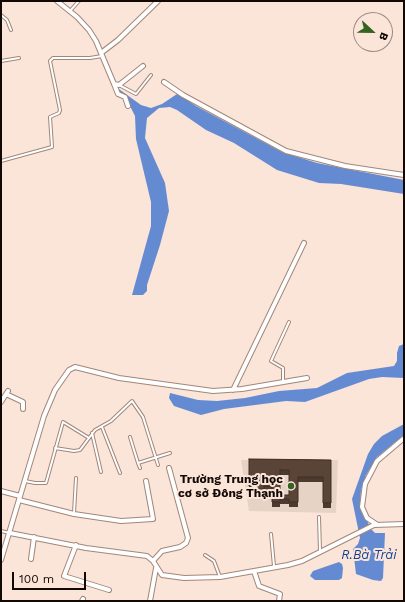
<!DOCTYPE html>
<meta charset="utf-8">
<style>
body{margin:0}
#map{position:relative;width:405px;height:602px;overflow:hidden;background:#fbe4d8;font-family:"Work Sans",sans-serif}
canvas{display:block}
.frame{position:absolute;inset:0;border:2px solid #120905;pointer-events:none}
.north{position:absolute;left:353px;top:12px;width:40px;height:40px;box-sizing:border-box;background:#fbe4d8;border:1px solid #9e8c84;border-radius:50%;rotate:112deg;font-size:11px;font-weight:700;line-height:16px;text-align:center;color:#120905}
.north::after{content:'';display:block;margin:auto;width:14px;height:18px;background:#366321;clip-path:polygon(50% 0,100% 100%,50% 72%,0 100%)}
.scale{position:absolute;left:12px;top:572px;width:74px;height:18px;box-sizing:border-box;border:2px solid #120905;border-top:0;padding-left:5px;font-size:12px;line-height:14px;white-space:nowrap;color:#120905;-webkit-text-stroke:3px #fbe4d8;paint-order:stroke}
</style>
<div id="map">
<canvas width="405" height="602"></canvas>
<div class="frame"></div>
<div class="north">B</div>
<div class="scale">100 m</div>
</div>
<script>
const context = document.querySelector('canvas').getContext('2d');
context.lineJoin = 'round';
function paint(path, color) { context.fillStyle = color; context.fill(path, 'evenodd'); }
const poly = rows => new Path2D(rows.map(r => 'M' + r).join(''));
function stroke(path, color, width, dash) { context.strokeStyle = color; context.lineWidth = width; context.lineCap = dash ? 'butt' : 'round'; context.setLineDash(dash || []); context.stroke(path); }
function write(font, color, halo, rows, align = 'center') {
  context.font = font + ' "Work Sans",sans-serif'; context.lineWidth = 4; context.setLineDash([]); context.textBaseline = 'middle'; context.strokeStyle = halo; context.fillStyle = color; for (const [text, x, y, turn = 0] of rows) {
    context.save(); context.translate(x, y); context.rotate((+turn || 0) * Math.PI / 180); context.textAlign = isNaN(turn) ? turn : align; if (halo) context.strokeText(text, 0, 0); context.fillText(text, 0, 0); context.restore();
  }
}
paint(poly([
 [241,460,338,460,336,513,249,511]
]), '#e7d3c5');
paint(poly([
 [116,87,141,105,151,108,162,104,177,94,185,94,190,102,196,106,282,152,317,163,404,180,404,194,341,184,319,183,277,170,234,143,206,130,177,110,170,107,159,108,147,118,145,138,165,183,169,211,160,245,147,285,147,291,143,295,132,295,151,226,151,202,136,139,135,116,126,98,119,93],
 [404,344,404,378,382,377,369,379,305,402,286,401,224,409,201,415,174,406,169,398,170,393,198,400,217,401,245,398,279,391,317,388,347,373,394,366,397,361,397,353,399,346],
 [404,424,404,435,377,457,366,475,361,490,360,506,371,529,375,533,385,533,383,578,381,581,373,580,356,574,353,549,358,544,360,538,352,499,368,454,374,444,382,436],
 [339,562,342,564,343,568,342,578,339,580,315,580,310,576,313,571]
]), '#648bd2');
const lane = poly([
 [70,11,79,1],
 [1,15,7,20,11,30],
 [1,61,19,58],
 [119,85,136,94,151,75],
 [1,161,52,147,50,117,59,113,60,110,50,61,53,58,90,58,102,56],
 [283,381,283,368,271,361,289,322],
 [102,427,120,473],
 [92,433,101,472],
 [130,437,138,463],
 [55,448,74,451,80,450,95,430,111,421,132,401,143,417,158,465],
 [140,468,138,463,170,453],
 [25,481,35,483,46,483,63,422,89,438],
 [74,513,76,478],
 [319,517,320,551],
 [1,531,10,533],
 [271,534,274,566],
 [205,555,214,561,220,577]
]);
const street = poly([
 [57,1,77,17,89,30,96,41,114,84,119,85,143,66],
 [101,53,118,40,158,1],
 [164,82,183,95,286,151,345,166,404,175],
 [114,84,118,94,125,97,128,106],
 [233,390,304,243],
 [6,394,23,402,23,409],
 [1,402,8,391],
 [1,491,20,496],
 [19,500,74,514,121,521,153,519,146,481],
 [376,524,367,518,362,507,365,484,377,461,403,439],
 [10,533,86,548,147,556,153,561,162,575,184,578,220,577,288,565,302,561,374,525,404,524],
 [76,545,64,576,109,590],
 [31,559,34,537],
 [1,560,44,416,55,390,69,370,75,367,119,378,213,391,242,389,307,378],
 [153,561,162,551,180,547,186,543,188,538,169,468],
 [254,571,259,586,280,594,279,601],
 [82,601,83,599],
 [150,601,156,568]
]);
stroke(lane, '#a1877a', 4);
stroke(street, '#a1877a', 6);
stroke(lane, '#fff', 2);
stroke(street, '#fff', 4);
paint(poly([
 [249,459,331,460,331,508,323,508,323,482,298,482,298,507,289,507,289,504,280,504,280,507,272,507,272,491,264,491,264,494,252,494,252,491,249,491],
 [280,475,289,475,289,495,280,495]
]), '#4d3a2f');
const building = poly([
 [249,459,331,460,331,503,323,503,323,477,298,477,298,502,289,502,289,499,280,499,280,502,272,502,272,486,264,486,264,489,252,489,252,486,249,486,249,459],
 [280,470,289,470,289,495,280,495,280,470]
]);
paint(building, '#5a4337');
stroke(building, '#3f2f26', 1);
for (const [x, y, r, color] of [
 [291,486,4,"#366321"]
]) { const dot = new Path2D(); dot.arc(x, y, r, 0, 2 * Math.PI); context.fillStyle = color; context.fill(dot); stroke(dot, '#fbe4d8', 1.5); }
write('bold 12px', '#120905', '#fbe4d8', [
 ["Trường Trung học",283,479],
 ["cơ sở Đông Thạnh",283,493]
], 'right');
write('italic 13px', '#164296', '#fbe4d8', [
 ["R.Bà Trải",369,555]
]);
</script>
